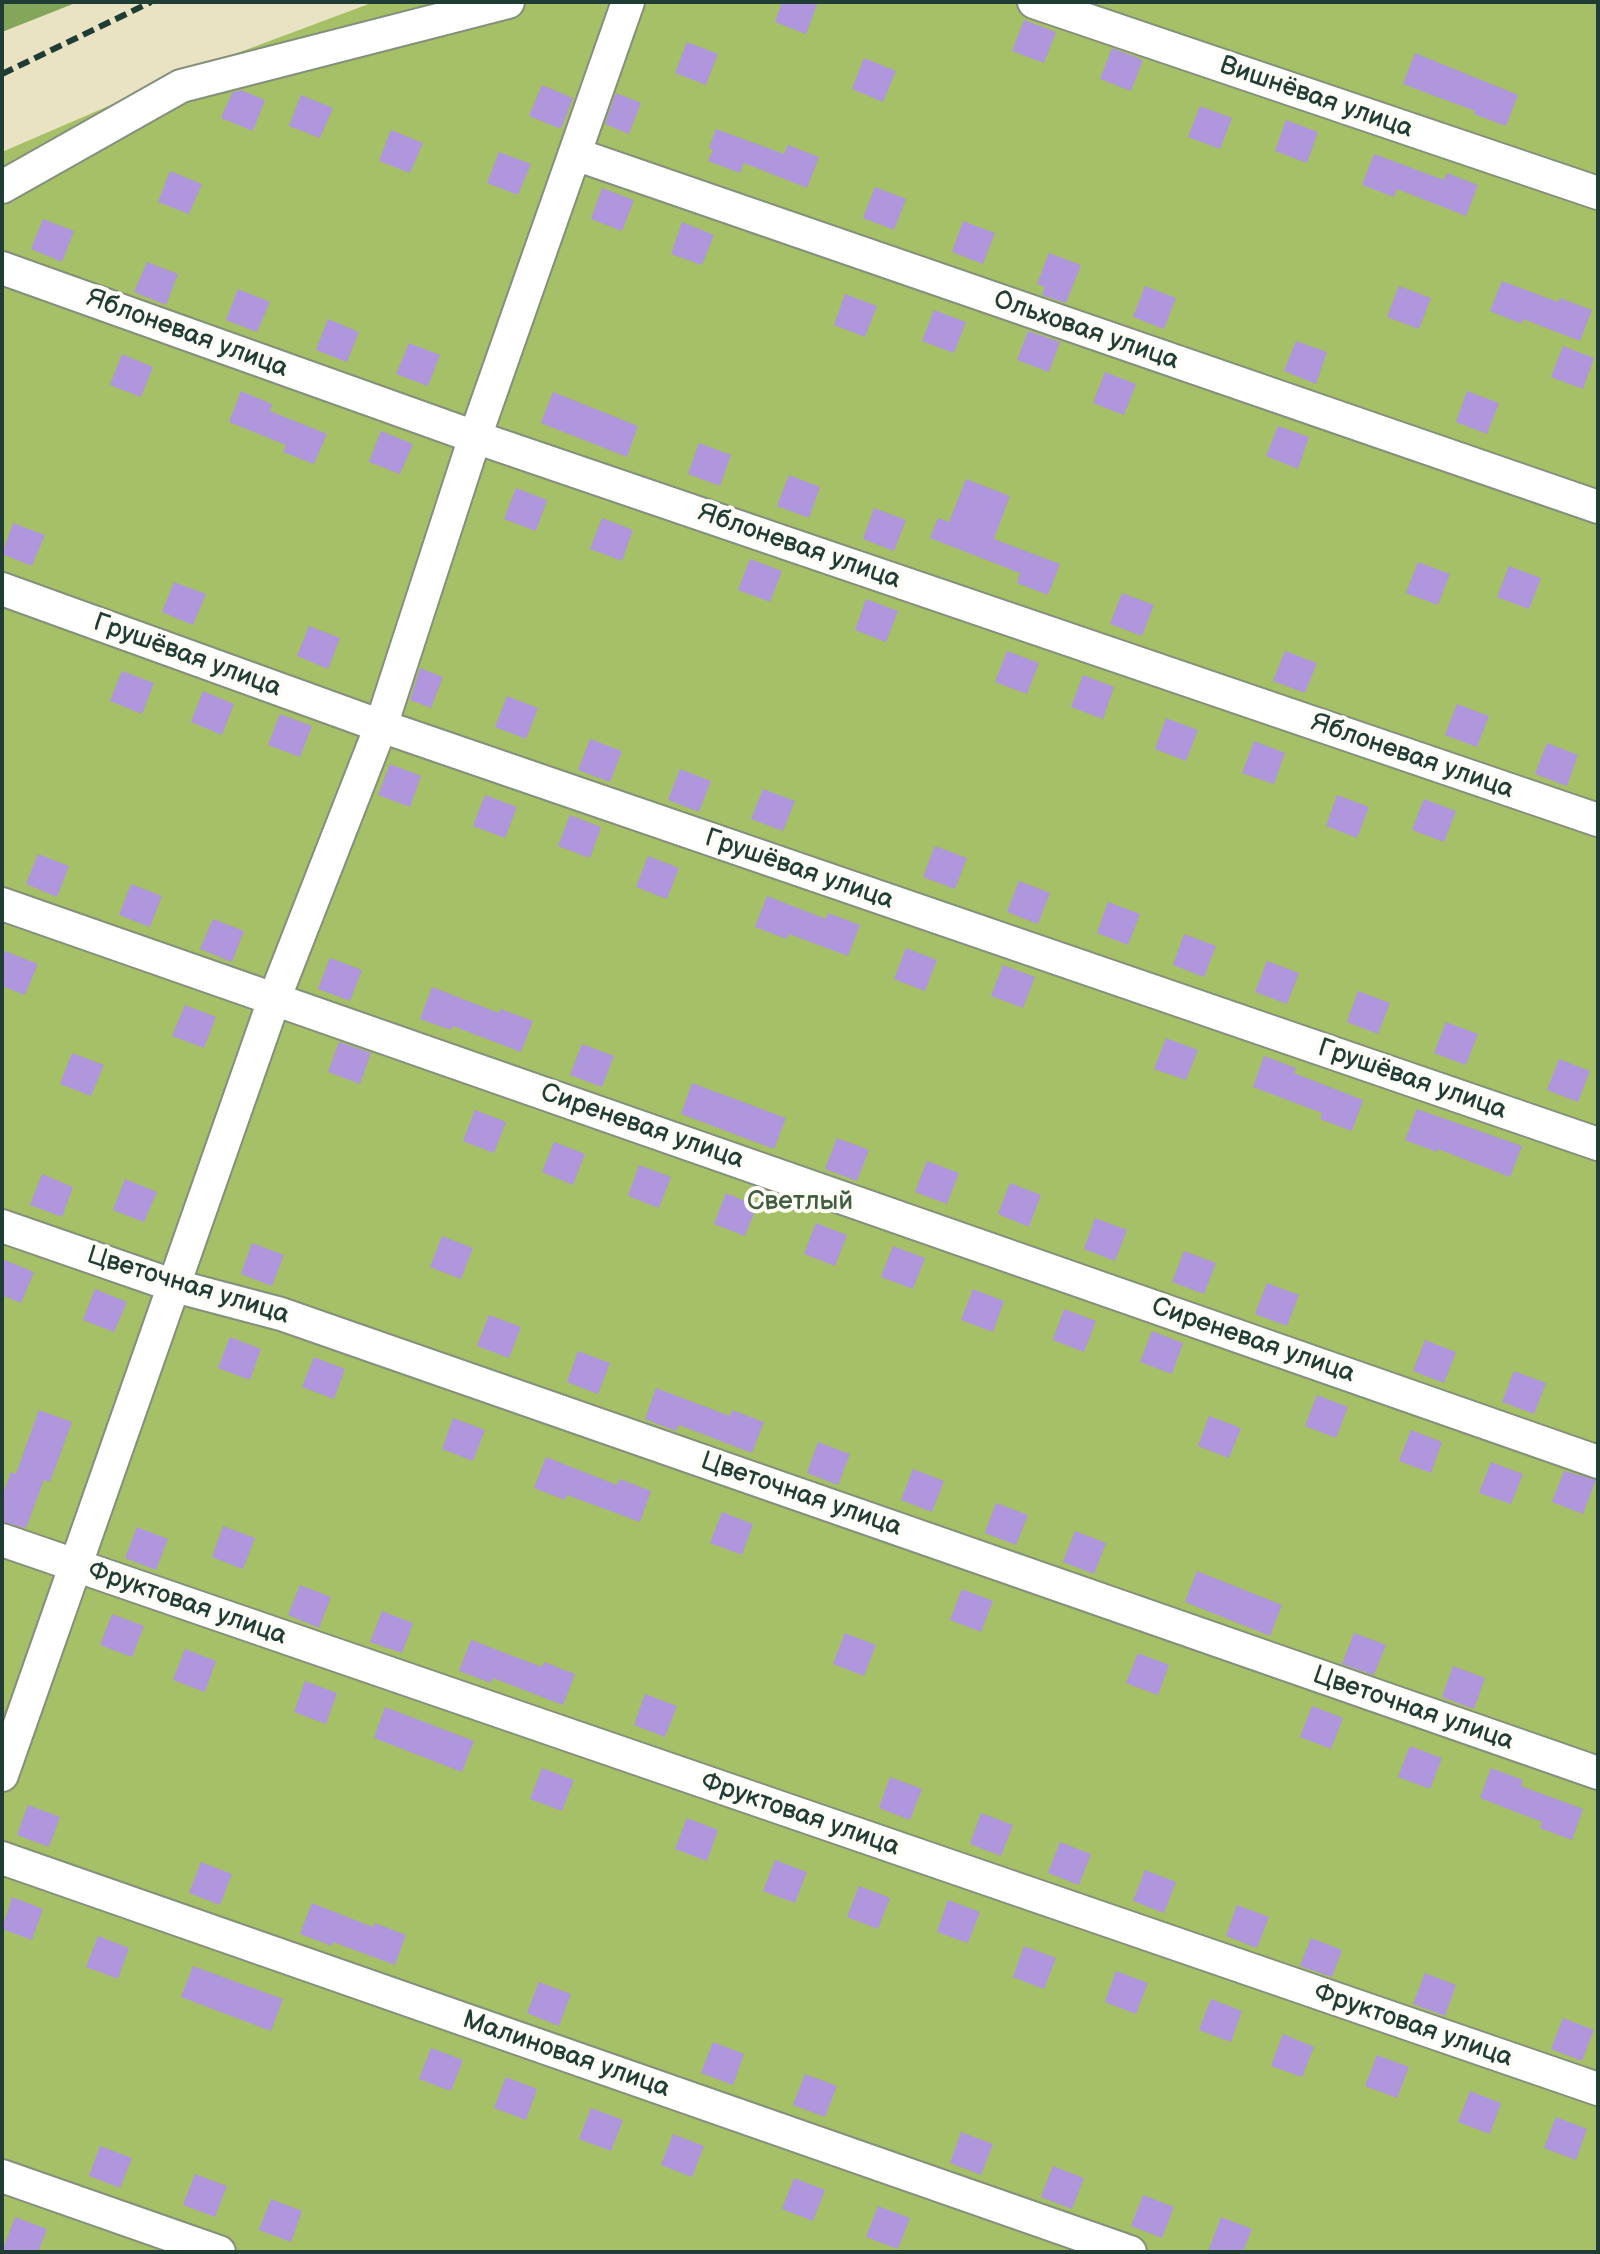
<!DOCTYPE html>
<meta charset="utf-8">
<style>
body{margin:0}
#map{position:relative;width:1600px;height:2254px;overflow:hidden;background:#e9e3c3;font-family:"Balsamiq Sans",sans-serif}
canvas{display:block}
.frame{position:absolute;inset:0;border:4px solid #1f3d34;pointer-events:none}
</style>
<div id="map">
<canvas width="1600" height="2254"></canvas>
<div class="frame"></div>
</div>
<script>
const context = document.querySelector('canvas').getContext('2d');
context.lineJoin = 'round';
function paint(path, color) { context.fillStyle = color; context.fill(path, 'evenodd'); }
const poly = rows => new Path2D(rows.map(r => 'M' + r).join(''));
function stroke(path, color, width, dash) { context.strokeStyle = color; context.lineWidth = width; context.lineCap = dash ? 'butt' : 'round'; context.setLineDash(dash || []); context.stroke(path); }
function write(font, color, halo, rows, align = 'center') {
  context.font = font + ' "Balsamiq Sans",sans-serif'; context.lineWidth = 8; context.setLineDash([]); context.textBaseline = 'middle'; context.strokeStyle = halo; context.fillStyle = color; for (const [text, x, y, turn = 0] of rows) {
    context.save(); context.translate(x, y); context.rotate((+turn || 0) * Math.PI / 180); context.textAlign = isNaN(turn) ? turn : align; if (halo) context.strokeText(text, 0, 0); context.fillText(text, 0, 0); context.restore();
  }
}
paint(poly([
 [374,2,1598,2,1598,2252,2,2252,2,152,192,70]
]), '#a5c066');
paint(poly([
 [2,2,78,2,2,32]
]), '#84a65b');
paint(poly([
 [782,2,818,2,806,34,775,22],
 [1024,20,1056,32,1044,63,1012,51],
 [687,42,718,54,706,85,675,73],
 [1112,48,1143,60,1131,91,1100,79],
 [1415,53,1518,95,1506,126,1474,114,1475,111,1403,84],
 [864,58,896,71,883,102,852,89],
 [542,85,573,98,561,129,529,116],
 [241,90,265,100,253,131,221,118,232,93],
 [616,93,641,103,629,134,605,124],
 [301,95,333,108,320,138,289,126],
 [1200,106,1232,118,1220,149,1188,137],
 [1286,120,1318,132,1307,163,1275,151],
 [716,129,784,154,788,145,819,157,807,188,744,163,740,173,708,161,713,150,709,148],
 [391,130,423,143,410,173,379,161],
 [499,152,531,164,518,195,487,183],
 [1374,154,1444,180,1447,173,1478,185,1466,216,1397,189,1394,197,1362,185],
 [170,171,202,184,189,214,158,202],
 [875,187,906,199,894,230,863,218],
 [602,188,634,200,622,231,591,219],
 [43,219,74,231,62,262,31,249],
 [963,221,995,233,983,264,952,252],
 [682,222,714,235,702,265,671,254],
 [1049,253,1081,265,1066,303,1042,295,1045,287,1037,284],
 [147,262,178,274,166,305,134,292],
 [1502,281,1558,302,1560,298,1592,310,1580,341,1523,319,1522,324,1490,311],
 [1145,286,1176,298,1164,329,1133,317],
 [1399,286,1431,298,1419,329,1387,317],
 [238,289,270,302,257,332,226,320],
 [845,294,877,306,865,337,834,325],
 [934,310,966,322,954,353,922,341],
 [328,319,359,332,347,362,316,350],
 [1028,331,1060,342,1049,372,1017,360],
 [1296,341,1327,352,1316,384,1284,371],
 [409,343,440,355,428,386,396,374],
 [1563,346,1594,358,1583,389,1551,377],
 [122,354,153,367,141,397,110,385],
 [1105,372,1136,384,1124,415,1093,403],
 [241,391,272,404,270,411,327,434,314,464,283,452,286,445,229,422],
 [1467,391,1499,403,1487,434,1456,422],
 [553,392,638,426,627,457,541,423],
 [1278,426,1309,437,1298,469,1266,456],
 [381,431,413,444,400,474,369,462],
 [699,443,731,455,720,486,688,474],
 [789,475,820,487,809,518,777,506],
 [966,479,1010,496,994,539,1060,564,1048,595,1017,583,1020,573,930,538,938,518,949,522],
 [516,488,547,500,536,531,504,519],
 [874,508,906,520,894,551,863,539],
 [602,518,633,530,622,561,590,549],
 [13,523,45,535,32,566,2,554],
 [750,559,782,571,770,602,738,590],
 [1418,562,1450,574,1438,605,1406,593],
 [1509,566,1541,578,1529,609,1497,597],
 [174,582,206,594,193,625,162,612],
 [1122,593,1154,605,1142,636,1110,624],
 [866,599,898,611,886,642,855,630],
 [309,626,340,638,328,669,297,656],
 [1007,651,1039,663,1027,694,995,682],
 [1285,651,1317,663,1305,693,1273,681],
 [420,668,443,677,431,708,410,700],
 [122,671,154,683,142,714,110,701],
 [1083,675,1114,687,1103,719,1071,707],
 [203,691,234,704,222,735,191,722],
 [507,696,538,708,526,739,495,727],
 [1457,704,1489,716,1477,747,1445,735],
 [280,714,312,726,300,757,268,745],
 [1166,718,1198,730,1186,761,1155,749],
 [590,739,622,751,610,782,578,770],
 [1254,741,1285,753,1274,784,1242,773],
 [1547,743,1578,755,1567,786,1535,774],
 [390,764,421,776,410,807,378,795],
 [680,769,711,781,699,812,668,800],
 [763,789,795,801,783,831,751,819],
 [485,795,517,807,505,838,473,826],
 [1337,795,1369,807,1357,838,1326,826],
 [1424,799,1456,811,1444,842,1412,830],
 [570,815,601,827,590,858,558,846],
 [935,846,967,858,955,889,923,877],
 [38,854,69,866,57,897,26,884],
 [648,856,679,868,667,899,636,887],
 [1019,881,1050,893,1038,924,1007,912],
 [131,884,162,896,150,927,119,915],
 [767,896,826,919,828,913,860,925,848,956,789,934,787,939,755,927],
 [1108,902,1140,914,1128,945,1097,933],
 [213,919,244,931,232,962,200,949],
 [1184,934,1216,946,1204,977,1173,965],
 [906,948,937,960,925,991,894,979],
 [2,950,38,964,25,995,2,986],
 [330,958,362,970,350,1001,318,989],
 [1267,961,1299,973,1287,1004,1255,992],
 [1003,965,1035,977,1023,1008,991,996],
 [432,987,499,1013,501,1009,533,1021,521,1052,453,1026,451,1030,420,1019],
 [1358,991,1390,1003,1378,1034,1347,1022],
 [185,1005,216,1017,204,1048,172,1036],
 [1446,1022,1478,1034,1466,1065,1434,1053],
 [1166,1038,1198,1050,1186,1080,1154,1069],
 [339,1042,371,1053,360,1084,328,1072],
 [582,1044,614,1056,602,1087,570,1075],
 [72,1053,104,1065,91,1096,60,1084],
 [1264,1056,1296,1068,1294,1073,1363,1100,1352,1131,1320,1119,1322,1113,1253,1087],
 [1559,1059,1590,1071,1578,1102,1547,1090],
 [692,1083,786,1118,774,1149,681,1114],
 [1417,1109,1522,1146,1510,1177,1438,1149,1437,1152,1405,1140],
 [475,1110,506,1122,494,1153,463,1141],
 [837,1138,869,1150,857,1181,825,1169],
 [554,1142,585,1154,573,1185,542,1172],
 [927,1161,959,1173,947,1204,915,1192],
 [639,1165,671,1177,659,1208,628,1196],
 [42,1174,73,1187,62,1217,30,1205],
 [125,1179,157,1192,144,1222,113,1210],
 [1010,1183,1041,1195,1029,1227,998,1214],
 [726,1193,757,1206,745,1236,714,1224],
 [1095,1218,1127,1230,1115,1261,1084,1249],
 [816,1223,847,1235,835,1266,804,1254],
 [442,1236,473,1248,461,1279,430,1267],
 [252,1243,284,1255,272,1286,241,1274],
 [893,1246,925,1258,913,1289,881,1277],
 [1184,1251,1216,1263,1204,1294,1172,1282],
 [2,1259,34,1272,21,1303,2,1295],
 [1267,1283,1299,1295,1287,1326,1255,1314],
 [95,1289,127,1302,114,1332,83,1320],
 [973,1289,1004,1301,993,1332,961,1320],
 [1064,1309,1096,1321,1084,1352,1053,1340],
 [489,1315,521,1327,509,1358,477,1346],
 [1152,1331,1183,1343,1172,1374,1140,1362],
 [230,1337,261,1349,250,1380,218,1368],
 [1425,1340,1456,1352,1444,1383,1413,1371],
 [578,1351,610,1363,598,1394,567,1382],
 [314,1357,345,1369,334,1399,302,1387],
 [1514,1371,1546,1383,1534,1414,1502,1402],
 [656,1388,730,1416,732,1410,764,1422,752,1453,679,1425,676,1431,645,1419],
 [1317,1395,1348,1407,1336,1438,1305,1426],
 [39,1410,72,1422,50,1482,44,1480,26,1528,2,1522,2,1497,11,1472,16,1474],
 [1209,1416,1241,1428,1229,1458,1198,1446],
 [453,1418,485,1430,473,1461,442,1449],
 [1411,1430,1442,1442,1431,1473,1399,1461],
 [818,1442,850,1454,838,1485,807,1473],
 [546,1457,617,1485,620,1479,651,1491,640,1522,567,1495,565,1500,534,1488],
 [1491,1462,1523,1474,1511,1504,1479,1493],
 [913,1469,944,1481,932,1512,901,1500],
 [1564,1471,1596,1480,1583,1514,1552,1502],
 [996,1503,1028,1515,1016,1545,985,1533],
 [722,1512,753,1524,742,1555,710,1543],
 [223,1526,255,1538,243,1569,212,1557],
 [137,1527,168,1539,156,1570,125,1558],
 [1075,1531,1106,1543,1094,1574,1063,1562],
 [1197,1571,1282,1605,1270,1636,1185,1602],
 [300,1585,331,1597,319,1628,288,1615],
 [962,1589,993,1601,981,1632,950,1620],
 [382,1611,413,1623,402,1653,370,1642],
 [112,1614,144,1626,132,1657,100,1645],
 [845,1633,876,1645,864,1676,833,1664],
 [1354,1633,1386,1645,1374,1675,1342,1664],
 [471,1640,542,1667,544,1662,575,1674,563,1705,493,1678,491,1683,459,1671],
 [185,1649,216,1661,205,1692,173,1680],
 [1138,1653,1169,1665,1158,1695,1126,1683],
 [1453,1666,1485,1678,1474,1709,1442,1697],
 [305,1681,337,1693,326,1724,294,1712],
 [645,1694,677,1706,665,1737,634,1725],
 [1312,1706,1343,1718,1331,1749,1300,1737],
 [385,1707,474,1741,462,1772,374,1738],
 [1410,1746,1442,1758,1430,1789,1398,1777],
 [542,1768,574,1780,562,1811,530,1799],
 [1491,1768,1523,1780,1521,1786,1583,1809,1572,1840,1540,1828,1542,1822,1480,1798],
 [890,1777,922,1789,910,1820,879,1808],
 [28,1805,60,1817,49,1847,17,1835],
 [981,1813,1013,1825,1001,1856,970,1844],
 [687,1818,718,1830,707,1861,675,1849],
 [1060,1842,1091,1854,1079,1885,1048,1873],
 [775,1860,807,1872,795,1903,763,1891],
 [201,1862,232,1874,220,1905,189,1893],
 [1145,1870,1176,1882,1164,1913,1133,1901],
 [859,1886,890,1898,878,1929,847,1917],
 [12,1897,43,1909,32,1940,2,1929],
 [948,1900,980,1912,968,1943,937,1932],
 [312,1903,373,1927,375,1923,406,1935,395,1965,333,1942,332,1946,300,1934],
 [1237,1905,1269,1917,1257,1948,1226,1936],
 [98,1936,129,1948,118,1979,86,1967],
 [1311,1938,1342,1950,1332,1977,1300,1966],
 [1024,1946,1056,1958,1044,1989,1013,1977],
 [193,1966,283,1999,271,2031,181,1997],
 [1116,1971,1148,1983,1136,2014,1105,2002],
 [1425,1973,1456,1985,1445,2016,1413,2004],
 [539,1982,571,1994,559,2026,527,2013],
 [1211,1999,1242,2011,1231,2042,1199,2030],
 [1563,2018,1594,2030,1582,2061,1551,2049],
 [1283,2034,1314,2047,1302,2077,1271,2066],
 [713,2042,744,2054,733,2085,701,2073],
 [431,2048,463,2060,451,2091,419,2079],
 [1377,2055,1409,2067,1397,2098,1365,2086],
 [805,2074,837,2086,825,2117,793,2105],
 [506,2077,537,2089,526,2120,494,2108],
 [1470,2091,1501,2103,1490,2134,1458,2122],
 [591,2108,623,2120,611,2151,579,2139],
 [1556,2117,1587,2129,1576,2160,1544,2148],
 [961,2132,993,2144,981,2175,950,2163],
 [673,2134,704,2146,692,2177,661,2165],
 [100,2146,132,2158,120,2188,89,2176],
 [1053,2166,1084,2178,1072,2209,1041,2197],
 [195,2174,227,2186,215,2217,183,2205],
 [794,2178,825,2190,813,2221,782,2209],
 [1143,2195,1174,2207,1162,2238,1131,2226],
 [271,2199,302,2211,291,2242,259,2230],
 [878,2206,910,2218,898,2249,866,2237],
 [15,2217,47,2229,38,2252,2,2252],
 [1221,2217,1252,2229,1243,2252,1208,2252]
]), '#af96dd');
const minor = poly([
 [1034,2,1598,193],
 [575,154,1598,507],
 [2,187,181,86,508,2],
 [2,268,475,437,1598,820],
 [2,589,381,726,1598,1144],
 [2,904,1598,1462],
 [2,1226,175,1286,281,1314,1598,1773],
 [2,1540,1598,2089],
 [2,1775,275,997,381,726,475,437,628,2],
 [2,1858,1130,2252],
 [2,2176,219,2252]
]);
stroke(minor, '#84907c', 36);
stroke(minor, '#fff', 32);
stroke(poly([
 [2,74,151,2]
]), '#1f3d34', 6, [12, 6]);
write('26px', '#1f3d34', '#fdfcf7', [
 ["Вишнёвая улица",1316,98,19],
 ["Ольховая улица",1086,331,19],
 ["Яблоневая улица",187,334,20],
 ["Яблоневая улица",799,547,19],
 ["Грушёвая улица",187,656,20],
 ["Яблоневая улица",1412,757,19],
 ["Грушёвая улица",799,870,19],
 ["Грушёвая улица",1412,1080,19],
 ["Сиреневая улица",642,1127,19],
 ["Цветочная улица",188,1286,17],
 ["Сиреневая улица",1253,1341,19],
 ["Цветочная улица",801,1495,19],
 ["Фруктовая улица",187,1604,19],
 ["Цветочная улица",1413,1709,19],
 ["Фруктовая улица",800,1815,19],
 ["Фруктовая улица",1413,2026,19],
 ["Малиновая улица",566,2055,19]
]);
write('26px', '#405e40', '#fdfcf7', [
 ["Светлый",800,1202]
]);
</script>
